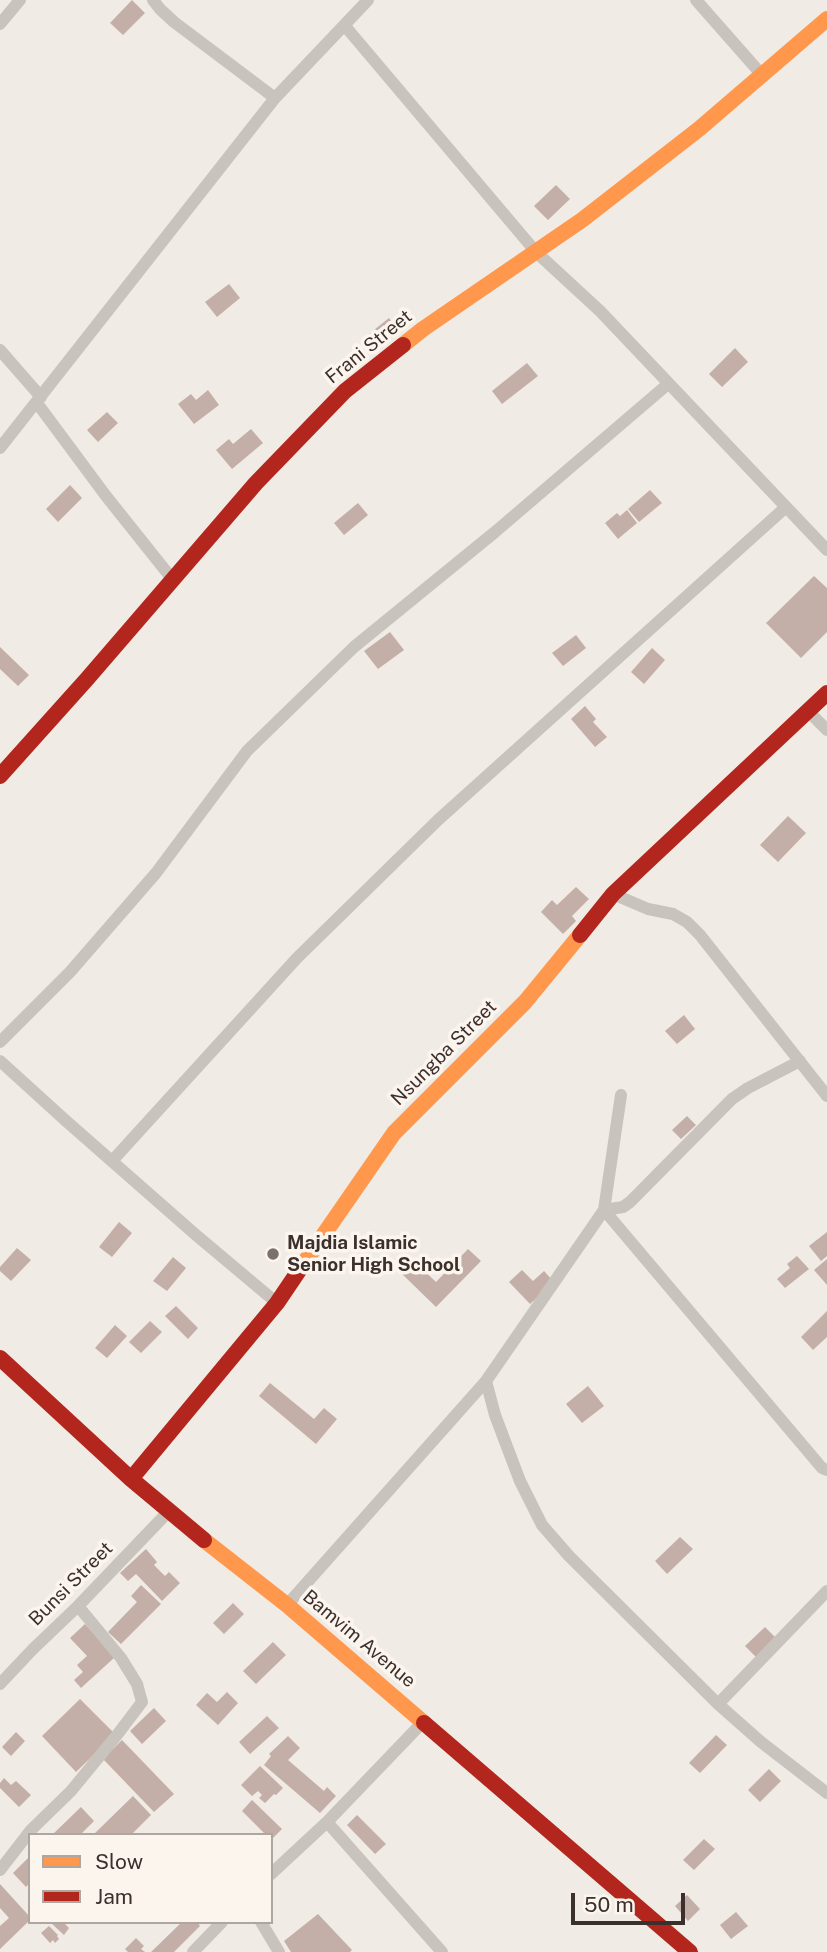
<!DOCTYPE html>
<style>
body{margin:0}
#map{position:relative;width:827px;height:1952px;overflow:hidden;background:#f0ebe5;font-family:"Public Sans",sans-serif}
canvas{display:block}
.legend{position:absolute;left:28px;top:1833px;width:245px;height:91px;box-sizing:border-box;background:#fbf5ee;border:2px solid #aea6a0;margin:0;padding:9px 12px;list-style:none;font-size:21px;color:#3b302b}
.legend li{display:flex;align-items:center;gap:14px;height:35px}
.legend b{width:35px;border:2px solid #aea6a0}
.scale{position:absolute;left:571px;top:1893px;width:114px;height:32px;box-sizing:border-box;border:4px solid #3b302b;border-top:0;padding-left:9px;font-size:21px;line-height:24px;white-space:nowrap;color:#3b302b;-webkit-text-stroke:5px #fbf5ee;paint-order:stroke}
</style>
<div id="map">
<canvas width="827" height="1952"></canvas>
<ul class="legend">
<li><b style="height:9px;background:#ff974d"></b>Slow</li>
<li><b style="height:9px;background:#b3261e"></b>Jam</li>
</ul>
<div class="scale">50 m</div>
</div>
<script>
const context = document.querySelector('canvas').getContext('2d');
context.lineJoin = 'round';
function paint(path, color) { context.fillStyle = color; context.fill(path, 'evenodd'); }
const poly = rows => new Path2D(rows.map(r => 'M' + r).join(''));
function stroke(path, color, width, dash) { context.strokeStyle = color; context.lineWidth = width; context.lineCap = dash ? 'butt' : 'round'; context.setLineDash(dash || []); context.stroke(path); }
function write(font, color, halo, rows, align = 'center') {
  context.font = font + ' "Public Sans",sans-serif'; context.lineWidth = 7; context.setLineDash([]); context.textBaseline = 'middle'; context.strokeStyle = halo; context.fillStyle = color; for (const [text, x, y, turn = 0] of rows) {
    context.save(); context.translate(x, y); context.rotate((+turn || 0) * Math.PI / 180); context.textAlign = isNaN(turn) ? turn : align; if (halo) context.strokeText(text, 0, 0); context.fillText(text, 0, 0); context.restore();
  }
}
paint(poly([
 [132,0,145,13,123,35,110,23],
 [556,185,570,199,548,220,534,206],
 [229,284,240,298,217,317,205,302],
 [389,318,399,332,374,352,364,338],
 [735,348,748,362,722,387,709,374],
 [527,363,538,376,502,404,492,391],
 [208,390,219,405,194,424,178,404,191,394,196,400],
 [107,412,118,423,98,442,87,430],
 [251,429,263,443,232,469,216,450,229,439,233,444],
 [70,485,82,498,58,522,46,509],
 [650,490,662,503,639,522,628,509],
 [358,503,368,515,344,535,334,523],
 [627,510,637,523,618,539,605,523,617,513,620,516],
 [814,576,827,588,827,632,801,658,766,623],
 [390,632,404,650,378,669,364,651],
 [576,635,586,648,563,666,552,653],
 [0,647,29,675,18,686,0,669],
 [652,648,665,660,644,684,631,672],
 [585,706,596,719,593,722,607,737,595,747,571,719],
 [788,816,806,833,778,862,760,845],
 [576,887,589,899,572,916,576,921,563,934,541,912,552,900,557,905],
 [684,1015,695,1029,677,1044,665,1031],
 [687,1116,696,1125,681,1139,672,1130],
 [119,1222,132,1233,112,1257,99,1247],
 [827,1232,827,1256,821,1261,809,1246],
 [17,1248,31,1260,11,1281,0,1271,0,1267],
 [468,1249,481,1261,436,1307,400,1272,412,1259,436,1282],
 [797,1256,809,1269,785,1288,777,1279,790,1268,787,1264],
 [173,1257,186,1268,167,1291,153,1281],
 [827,1259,827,1285,814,1270],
 [522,1270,533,1281,544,1271,554,1282,530,1304,509,1282],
 [176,1306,198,1328,188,1339,165,1316],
 [827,1311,827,1337,813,1350,801,1337],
 [150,1321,162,1332,141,1353,129,1342],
 [115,1325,127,1336,107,1358,95,1348],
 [270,1383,314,1419,324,1408,337,1419,316,1444,259,1396],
 [588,1386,604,1406,582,1423,566,1404],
 [680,1537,693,1549,667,1574,655,1561],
 [146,1549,157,1562,154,1565,165,1576,169,1572,180,1583,162,1601,136,1574,128,1581,120,1573],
 [141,1585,161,1604,121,1644,108,1632,137,1602,131,1596],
 [233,1603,244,1614,224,1634,213,1623],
 [85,1624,115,1657,81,1688,74,1680,83,1672,77,1665,87,1656,70,1638],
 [765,1627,776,1638,756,1657,745,1646],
 [273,1642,286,1655,256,1684,243,1671],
 [227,1692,238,1703,218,1725,196,1705,207,1693,217,1702],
 [80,1699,115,1734,76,1772,42,1736],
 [154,1708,166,1721,142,1744,130,1731],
 [267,1716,279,1728,250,1754,239,1742],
 [16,1732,25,1741,11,1756,2,1747],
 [716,1735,727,1745,700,1773,689,1763],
 [288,1736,300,1748,288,1760,324,1791,327,1787,336,1796,320,1813,264,1765,271,1756,269,1754],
 [122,1740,174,1794,154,1812,103,1759],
 [260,1766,283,1788,276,1795,274,1794,265,1803,259,1798,262,1795,258,1791,252,1796,241,1785],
 [769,1769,781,1781,760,1802,748,1790],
 [4,1778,11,1785,16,1781,31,1795,19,1807,0,1788,0,1783],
 [133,1796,151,1815,131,1835,93,1835],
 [252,1800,282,1829,271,1840,271,1835,266,1835,242,1811],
 [81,1807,94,1821,80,1835,52,1835],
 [357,1815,386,1844,375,1854,347,1825],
 [704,1839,715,1849,694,1870,683,1860],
 [30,1856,30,1883,26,1887,13,1873],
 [0,1884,30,1917,30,1920,0,1949,0,1926,9,1918,0,1908],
 [687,1895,700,1909,688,1921,675,1906],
 [736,1912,748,1926,731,1939,720,1925],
 [318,1914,352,1950,350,1952,291,1952,284,1941],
 [50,1922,63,1922,69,1928,64,1935],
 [182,1922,197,1922,200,1926,174,1952,151,1952],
 [49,1926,58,1935,57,1936,59,1939,55,1943,53,1940,50,1943,41,1933],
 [136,1938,144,1946,141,1949,145,1952,128,1952,125,1949]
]), '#c3afa7');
stroke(poly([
 [153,0,160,9,174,22,275,98],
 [696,0,762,75],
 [0,24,20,0],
 [345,26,536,252,600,311,827,550],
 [0,350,41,397],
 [37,403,106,496,173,580],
 [0,448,275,98,368,0],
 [808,711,827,730],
 [613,894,648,909,673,914,687,922,700,935,827,1096],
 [0,1042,70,972,156,873,247,751,354,647,495,532,668,384],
 [0,1061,65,1120,196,1235,277,1303],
 [621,1095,604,1210,822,1468,827,1470],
 [112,1161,297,958,438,820,786,507],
 [486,1381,495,1415,520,1481,542,1525,569,1556,718,1704,761,1742,827,1793],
 [287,1605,486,1381,604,1210,623,1207,630,1202,732,1099,748,1088,800,1061],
 [0,1684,33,1649,78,1606,169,1511],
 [718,1704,827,1591],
 [327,1822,442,1952],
 [0,1870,31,1830,71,1791,117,1735,142,1702,137,1684,121,1658,78,1606],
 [271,1874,327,1822,423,1722],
 [261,1922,279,1952],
 [193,1952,222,1922]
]), '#c9c3be', 12);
stroke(poly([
 [403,345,423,329,582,220,699,129,827,19],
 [302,1266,394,1133,525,1002,580,935],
 [204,1540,287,1605,424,1723]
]), '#ff974d', 16);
stroke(poly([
 [0,776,87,679,256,483,345,391,403,345],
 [580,935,613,894,827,693],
 [0,1358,131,1479,204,1540],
 [131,1479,277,1303,302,1266],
 [424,1723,690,1952]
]), '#b3261e', 16);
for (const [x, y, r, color] of [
 [273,1254,7,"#7a716c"]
]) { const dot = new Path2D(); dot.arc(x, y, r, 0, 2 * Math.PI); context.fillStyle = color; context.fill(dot); stroke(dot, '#fbf5ee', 2.5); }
write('19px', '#3b302b', '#fbf5ee', [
 ["Frani Street",369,347,-39],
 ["Nsungba Street",444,1053,-45],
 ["Bunsi Street",71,1584,-45],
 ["Bamvim Avenue",359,1639,40]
]);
write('bold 19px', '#3b302b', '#fbf5ee', [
 ["Majdia Islamic",287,1243],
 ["Senior High School",287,1265]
], 'left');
</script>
